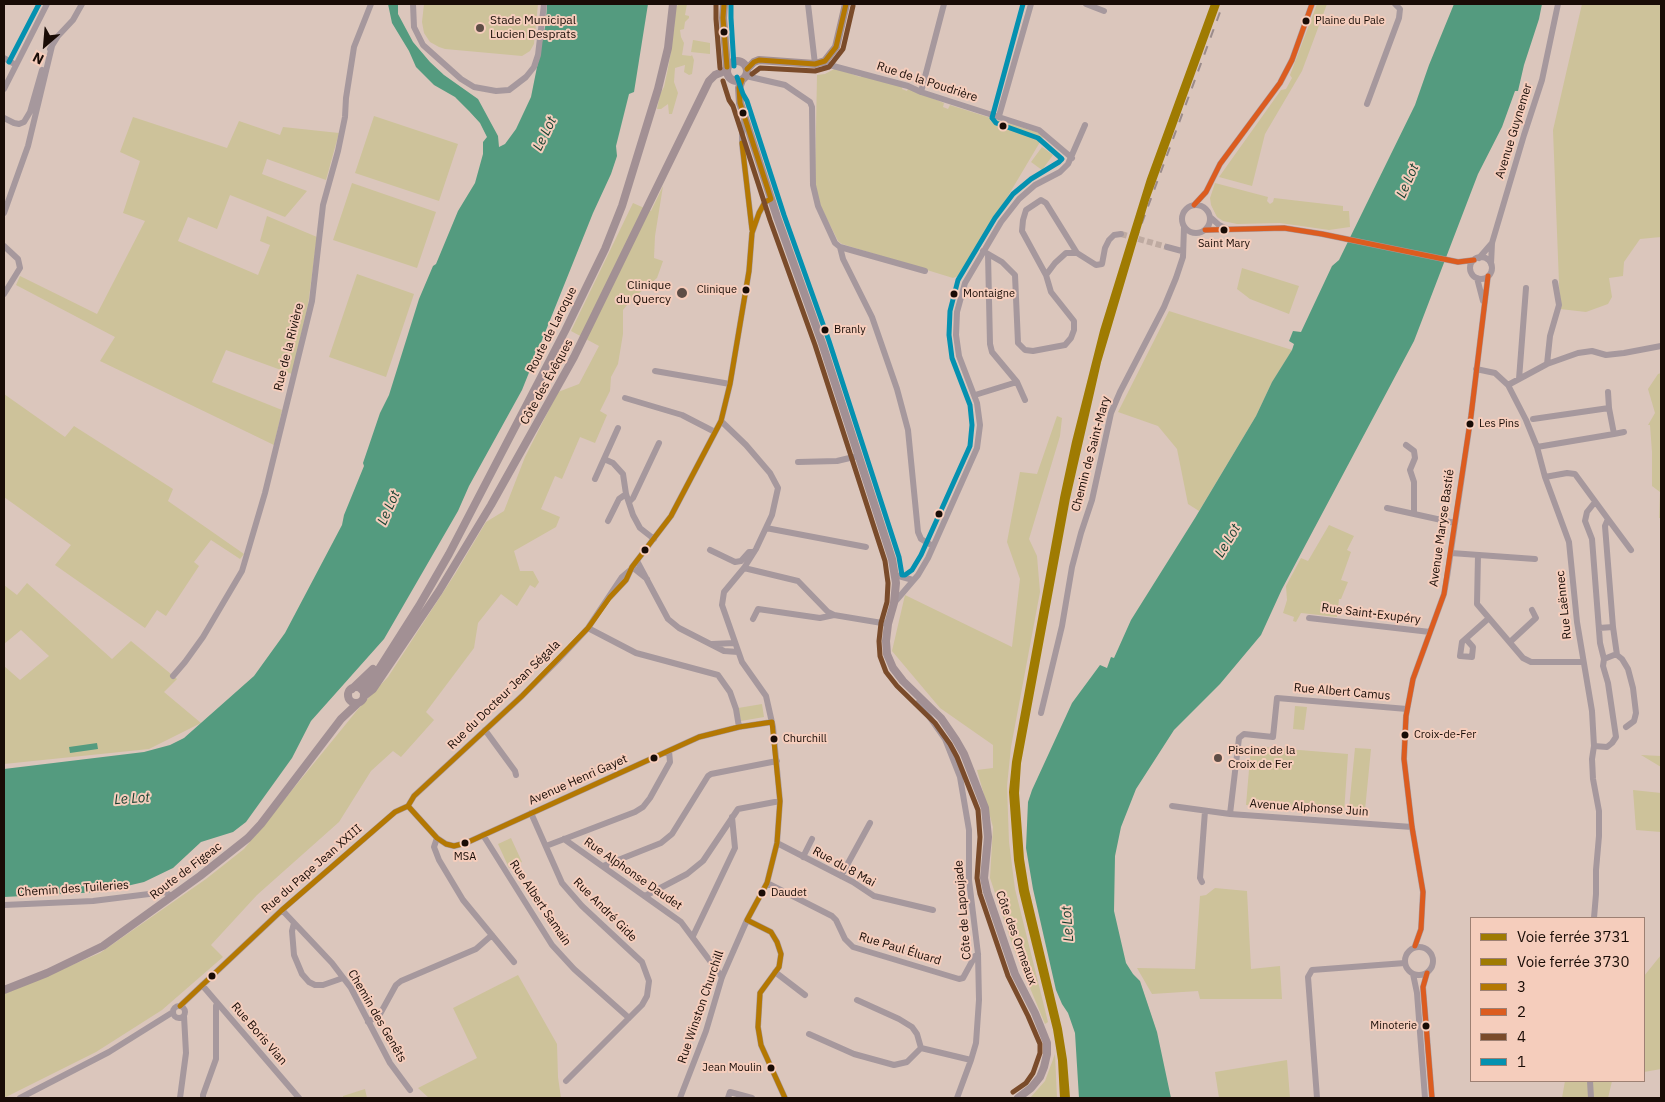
<!DOCTYPE html>
<meta charset="utf-8">
<style>
body{margin:0}
#map{position:relative;width:1665px;height:1102px;overflow:hidden;background:#dbc6bc;font-family:"IBM Plex Sans",sans-serif}
canvas{display:block}
.frame{position:absolute;inset:0;border:5px solid #190c06;pointer-events:none}
.legend{position:absolute;left:1470px;top:917px;width:175px;height:165px;box-sizing:border-box;background:#f5cdbc;border:1px solid #9d8073;margin:0;padding:6px 9px;list-style:none;font-size:15px;color:#190c06}
.legend li{display:flex;align-items:center;gap:10px;height:25px}
.legend b{width:25px;border:1px solid #9d8073}
.north{position:absolute;left:20px;top:20px;width:50px;height:50px;-webkit-text-stroke:4px #f5cdbc;paint-order:stroke;rotate:207deg;font-size:14px;font-weight:700;line-height:20px;text-align:center;color:#190c06}
.north::after{content:'';display:block;margin:auto;width:18px;height:22px;background:#190c06;clip-path:polygon(50% 0,100% 100%,50% 72%,0 100%)}
</style>
<div id="map">
<canvas width="1665" height="1102"></canvas>
<div class="frame"></div>
<ul class="legend">
<li><b style="height:6px;background:#9f7b02"></b>Voie ferrée 3731</li>
<li><b style="height:6px;background:#9f7b02"></b>Voie ferrée 3730</li>
<li><b style="height:6px;background:#b47802"></b>3</li>
<li><b style="height:6px;background:#dc5c1f"></b>2</li>
<li><b style="height:6px;background:#7a4b2a"></b>4</li>
<li><b style="height:6px;background:#0491b0"></b>1</li>
</ul>
<div class="north">N</div>
</div>
<script>
const context = document.querySelector('canvas').getContext('2d');
context.lineJoin = 'round';
function paint(path, color) { context.fillStyle = color; context.fill(path, 'evenodd'); }
const poly = rows => new Path2D(rows.map(r => 'M' + r).join(''));
function stroke(path, color, width, dash) { context.strokeStyle = color; context.lineWidth = width; context.lineCap = dash ? 'butt' : 'round'; context.setLineDash(dash || []); context.stroke(path); }
function write(font, color, halo, rows, align = 'center') {
  context.font = font + ' "IBM Plex Sans",sans-serif'; context.lineWidth = 4; context.setLineDash([]); context.textBaseline = 'middle'; context.strokeStyle = halo; context.fillStyle = color; for (const [text, x, y, turn = 0] of rows) {
    context.save(); context.translate(x, y); context.rotate((+turn || 0) * Math.PI / 180); context.textAlign = isNaN(turn) ? turn : align; if (halo) context.strokeText(text, 0, 0); context.fillText(text, 0, 0); context.restore();
  }
}
paint(poly([
 [424,4,538,4,534,44,530,51,522,56,445,49,439,47,430,42,424,33,422,22],
 [679,4,687,4,685,15,689,16,689,18,685,22,684,29,680,30,681,37,684,43,682,55,691,56,692,55,694,60,692,74,689,75,684,72,685,65,675,68,674,82,678,93,672,114,669,114,668,104,661,109,657,109,660,94,664,87,667,73,671,52,667,45,674,31,675,8],
 [1317,4,1327,4,1302,71,1265,134,1252,186,1219,177,1281,90,1286,89,1292,78,1290,75],
 [1582,4,1661,4,1661,237,1640,239,1624,262,1623,276,1609,278,1612,297,1608,304,1586,312,1560,309,1553,130],
 [693,40,710,43,710,54,691,52],
 [836,68,857,76,861,77,862,75,903,86,902,89,907,91,908,88,944,103,943,107,948,109,950,105,991,118,990,121,996,123,997,120,1037,132,1043,137,961,275,953,278,842,244,838,241,820,205,815,182,817,75,825,74],
 [374,116,458,144,439,201,355,173],
 [133,117,227,148,239,121,280,135,283,127,339,133,326,180,267,159,262,174,307,191,285,217,230,195,217,229,188,217,178,241,258,275,270,245,260,241,267,216,317,237,308,305,292,374,226,350,212,382,282,410,274,445,100,361,115,337,16,285,20,276,97,314,145,221,123,213,140,161,120,152],
 [1042,147,1053,155,1042,170,1031,162],
 [352,183,436,212,417,268,333,240],
 [1215,183,1268,197,1267,201,1270,204,1273,202,1274,198,1343,206,1343,211,1349,211,1350,227,1329,230,1280,223,1237,224,1223,221,1217,217,1211,205,1210,198],
 [663,186,655,236,654,258,663,261,657,278,631,300,623,310,623,334,618,364,611,377,610,391,600,411,607,415,595,443,580,437,562,479,555,476,541,509,560,517,556,527,514,551,520,571,533,571,539,582,535,588,530,585,517,606,501,594,478,623,474,648,426,712,434,720,401,757,393,751,371,771,339,822,257,895,211,945,223,957,162,1010,96,1052,4,1098,4,994,100,953,206,879,244,849,359,708,388,677,455,574,486,522,504,511,525,457,558,392,579,384,599,346,571,331,633,203,651,211],
 [1242,268,1299,286,1289,314,1250,299,1237,289],
 [357,274,414,294,386,377,329,357],
 [1169,311,1292,350,1272,382,1256,416,1199,511,1188,504,1177,449,1158,426,1118,412],
 [1661,373,1661,518,1659,518,1660,492,1652,486,1652,452,1650,425,1648,425,1655,413,1648,389,1658,374],
 [4,394,65,437,74,426,173,489,168,501,244,554,240,559,237,557,211,540,194,562,199,566,166,616,157,610,145,628,55,565,71,545,4,497],
 [1057,416,1062,418,1060,436,1029,539,1037,556,1040,592,1011,747,1007,786,1009,842,1015,889,1048,1022,1045,1024,1013,947,990,878,993,827,977,770,993,768,993,745,940,708,892,651,905,595,1012,647,1020,579,1007,542,1020,472,1037,474],
 [1329,525,1354,536,1347,550,1351,552,1341,580,1348,582,1341,599,1339,599,1337,617,1301,613,1296,622,1293,621,1294,617,1283,613,1287,600,1286,586,1301,558,1308,561],
 [27,583,112,659,131,641,177,679,164,692,201,723,149,749,4,764,4,666,20,680,49,656,21,630,4,644,4,585,17,595],
 [762,704,764,717,741,721,738,708],
 [1295,706,1307,707,1304,730,1293,729],
 [1251,746,1348,754,1344,813,1246,805],
 [1355,748,1371,749,1365,810,1349,808],
 [1641,755,1661,756,1661,767],
 [1633,790,1661,793,1661,832,1636,830],
 [511,838,522,862,509,868,498,844],
 [1215,888,1247,891,1251,969,1280,966,1282,999,1200,999,1198,991,1152,994,1137,968,1195,969,1200,896,1206,895],
 [1661,955,1661,1069,1644,1072,1644,976],
 [518,975,557,1044,558,1077,561,1098,429,1098,418,1088,477,1058,453,1008],
 [1055,1054,1057,1098,1030,1098,1045,1081],
 [1287,1060,1290,1098,1219,1098,1215,1072],
 [1565,1081,1612,1081,1608,1098,1562,1098],
 [365,1089,367,1098,343,1098,343,1096]
]), '#cdc29a');
paint(poly([
 [388,4,398,4,398,14,413,42,430,62,444,75,478,99,498,136,499,147,505,144,516,129,531,97,546,22,547,4,648,4,634,92,629,94,616,146,617,156,611,174,593,213,522,390,469,486,458,511,384,639,311,721,292,758,246,822,233,832,201,842,173,868,144,882,101,892,4,897,4,769,144,752,170,745,184,738,254,676,285,633,342,525,344,515,364,466,363,463,380,413,389,395,419,299,433,266,436,264,458,211,475,183,483,154,483,142,487,137,480,123,469,111,455,97,434,85,416,67,409,51,392,23],
 [1454,4,1542,4,1539,19,1524,65,1518,91,1515,91,1502,127,1478,174,1414,341,1282,589,1261,635,1220,684,1174,730,1136,789,1121,827,1115,856,1114,911,1126,963,1133,974,1140,981,1157,1032,1171,1098,1079,1098,1075,1033,1068,1013,1062,1004,1056,990,1033,889,1026,848,1028,802,1032,790,1072,703,1100,665,1107,668,1111,657,1114,658,1131,620,1195,518,1256,416,1272,382,1292,350,1294,344,1289,341,1293,331,1301,332,1332,266,1339,260,1415,105,1429,65],
 [97,743,98,749,70,753,69,747]
]), '#549b7f');
stroke(poly([
 [1121,234,1167,247]
]), '#beaaa1', 6, [6, 3]);
stroke(poly([
 [413,4,414,27,423,45,461,79,474,87,496,91,509,90,526,77,534,67,538,55,544,4],
 [808,4,815,64],
 [1086,4,1104,11],
 [50,49,58,36,73,20,82,4],
 [4,58,16,65],
 [822,63,908,86,921,92,1039,130,1072,158],
 [746,76,785,85,810,102,812,107,813,185,818,206,835,243,840,247,843,259,872,317,897,389,908,430,918,532,921,539,933,546],
 [4,89,47,4],
 [921,92,944,4],
 [1367,104,1399,18,1400,9,1395,4],
 [999,116,1031,4],
 [4,118,14,123,19,124,24,122,30,112,42,70],
 [745,119,742,129,742,144,752,229],
 '1182 219a14 14 0 1 1 28 0a14 14 0 1 1-28 0Z',
 [1194,205,1206,192,1220,164,1280,83,1292,60,1312,4],
 [4,213,28,146,52,46],
 [1210,217,1219,225,1227,229],
 [1205,230,1284,228,1322,234,1458,262,1474,260],
 [4,246,18,259,20,268,4,294],
 [840,247,925,271],
 [1167,247,1182,251],
 [983,251,1002,262,1015,275,1018,343,1025,350,1033,351,1065,345,1071,338,1074,330,1074,321,1051,292,1046,275,1055,263,1066,253,1077,253,1096,265,1102,264,1105,248,1109,240,1114,235,1121,234],
 [988,254,990,344,992,352,1017,382,1025,400],
 '1470 268a11 11 0 1 1 22 0a11 11 0 1 1-22 0Z',
 [1479,258,1492,243],
 [1491,264,1492,243,1524,135,1542,80,1558,4],
 [1046,275,1022,231,1023,220,1026,210,1041,200,1046,203,1077,253],
 [1477,278,1483,301],
 [1547,364,1550,336,1559,305,1555,282],
 [1476,369,1495,373,1508,385,1526,420,1537,447,1545,477,1569,542,1577,622,1592,711,1594,746,1592,759,1593,779,1599,811,1599,836,1596,870,1596,894,1594,918],
 [655,371,730,384],
 [1519,379,1526,288],
 [1508,385,1547,364,1578,353,1592,351,1606,355,1624,353,1661,346],
 [1608,392,1609,408],
 [975,395,1017,382],
 [625,398,682,415,715,432],
 [1533,419,1609,408,1614,434,1537,447],
 [618,428,604,459,613,463,623,474,626,494,633,515,640,528,654,539],
 [1614,434,1624,432],
 [1406,445,1414,451,1415,458,1410,470,1414,482,1414,514],
 [798,462,837,461,858,456],
 [1545,477,1567,473,1575,474,1608,519,1605,526,1613,627,1599,628],
 [595,479,604,459],
 [629,502,633,498,659,443],
 [1595,502,1587,512,1585,521,1592,539,1600,643,1604,659],
 [1387,508,1455,523],
 [1608,519,1631,550],
 [608,521,619,499,626,494],
 [766,528,866,547],
 [710,550,735,562,741,561,749,552,754,552],
 [1451,553,1535,559],
 [1478,555,1477,604,1523,658,1531,662,1582,662],
 [637,561,668,619,679,628,724,651,738,652],
 [632,567,647,579],
 [744,568,798,581,828,612,834,615,888,624],
 [895,575,913,580],
 [610,597,626,580,632,567,671,516,721,421,730,384,749,271,752,233,759,213,765,202,771,199],
 [894,603,918,575,928,558,977,448,980,425,977,403,959,356,956,335,957,312,965,283,1001,222,1019,199,1035,185,1060,172,1068,164,1085,125],
 [1309,618,1430,632],
 [753,619,758,609,820,618,834,615],
 [1613,627,1617,655],
 [588,628,636,653,718,675,730,692,736,709,739,727],
 [1466,639,1473,647,1472,657,1460,656,1462,642,1489,618],
 [1510,642,1536,618,1532,610],
 [712,644,735,643],
 [173,676,185,662,203,637,242,571,265,493,312,301,323,205,338,151,345,117,346,98,354,47,371,4],
 [921,699,919,702,945,739,960,777,969,830,969,880,978,954,979,1000,976,1043,971,1060,957,1098],
 [1041,713,1062,626,1072,567,1081,533,1092,500,1111,413,1120,392,1164,307,1176,278,1183,257,1184,227],
 [485,730,515,771,516,775],
 [1594,746,1607,747,1612,743,1616,737,1608,683,1603,666,1604,659,1614,655,1617,655,1622,659,1628,669,1633,688,1636,713,1634,721,1626,727],
 [408,806,437,838,446,844,454,846,466,843,699,737,739,727,772,722],
 [408,806,414,796,522,696,558,660,588,628,622,577,629,571],
 [1172,806,1230,814,1412,827],
 [531,813,562,883,582,906,642,962,649,981,647,996,642,1005,566,1081],
 [1230,814,1239,738,1244,734,1273,737,1277,698,1407,709],
 [483,835,552,945,574,969,629,1018],
 [437,838,434,847,439,860,463,900,514,962],
 [564,839,681,922,722,977],
 [777,843,853,882,874,896,933,910],
 [546,846,635,812,643,807,650,798,670,762,669,751],
 [803,857,812,839],
 [603,866,661,843,672,834,708,776,711,774,777,761],
 [841,876,870,823],
 [1202,882,1200,878,1205,811],
 [767,883,832,916,836,920,845,939,853,947,959,979,963,978,975,956,978,954],
 [645,896,687,874,703,861,738,809,780,801],
 [4,905,93,901,165,892,171,896],
 [282,910,332,963,351,988,390,1063,410,1090],
 [747,920,771,932,777,942,781,954,779,967,760,993,758,1027,761,1045,785,1098],
 [294,923,292,931,294,955,302,974,309,982,315,985,323,985,343,978],
 [693,936,735,848,732,817],
 [1415,946,1421,929,1423,892,1412,827,1404,759,1406,716,1413,679,1444,594,1447,577,1471,416,1488,276],
 '1405 961a14 14 0 1 1 28 0a14 14 0 1 1-28 0Z',
 [775,972,805,995],
 [1427,973,1423,987,1432,1098],
 [1413,974,1417,993,1425,1098],
 [202,985,299,1098],
 [857,1000,899,1019,912,1027,917,1034,921,1048],
 '173 1012a6 6 0 1 1 12 0a6 6 0 1 1-12 0Z',
 [180,1006,282,910,395,812,408,806],
 [368,1022,380,1014,396,985,401,981,476,949,492,935],
 [809,1034,854,1054,894,1065,907,1062,921,1048,971,1060],
 [1590,1081,1591,1098],
 [20,1098,109,1052,173,1012],
 [180,1098,186,1053,184,1016],
 [203,1098,203,1095,216,1059,216,1006,217,1003],
 [680,1098,706,1031,722,977,747,920,767,883,777,843,780,801,773,727,766,696,742,662,722,605,724,592,744,568,756,549,772,515,778,488,770,473,746,445,721,421],
 [728,1098,730,1092,752,1098],
 [1317,1098,1308,977,1312,970,1405,963]
]), '#a6989d', 6);
stroke(poly([
 [724,4,723,18,727,67],
 '727 71a10 10 0 1 1 20 0a10 10 0 1 1-20 0Z',
 [747,69,754,62,759,60,815,64,825,61,836,47,846,4],
 [742,80,739,88,740,103,777,217,822,343,892,559,896,583,894,603,888,624,886,641,887,654,893,668,903,681,941,718,956,740,964,754,985,808,988,837,984,878,987,892,1015,974,1035,1013,1047,1043,1047,1054,1044,1067,1040,1077,1031,1088,1018,1098],
 '348 695a8 8 0 1 1 16 0a8 8 0 1 1-16 0Z',
 [352,689,373,669],
 [362,690,379,669,419,606,449,554,565,331,605,249,622,206,658,89,668,48,673,4],
 [364,696,373,689,439,591,491,505,574,357,709,81,715,75,727,70],
 [4,990,47,973,103,946,200,876,248,838,261,824,341,719,358,703]
]), '#a29094', 8);
stroke(poly([
 [1123,274,1223,4]
]), '#9a8b8b', 2, [9, 9]);
stroke(poly([
 [724,4,723,18,727,67],
 [747,69,754,62,759,60,815,64,825,61,836,47,846,4],
 [742,143,752,230],
 [408,806,414,796,522,696,588,628,610,597,626,580,632,567,671,516,721,421,730,384,749,271,752,233,759,213,765,202,771,199,740,103,739,88,742,80],
 [408,806,437,838,446,844,454,846,466,843,699,737,739,727,772,722],
 [747,920,771,932,777,942,781,954,779,967,760,993,758,1027,761,1045,785,1098],
 [747,920,767,883,777,843,780,801,772,722],
 [180,1006,282,910,395,812,408,806]
]), '#b47802', 5);
stroke(poly([
 [1194,205,1206,192,1220,164,1280,83,1292,60,1312,4],
 [1205,230,1284,228,1322,234,1458,262,1474,260],
 [1415,946,1421,929,1423,892,1412,827,1404,759,1406,716,1413,679,1444,594,1471,416,1488,276],
 [1427,973,1423,987,1432,1098]
]), '#dc5c1f', 5);
stroke(poly([
 [716,4,716,19,720,68],
 [752,74,760,68,815,71,829,67,843,49,853,6],
 [723,81,729,100,733,106,770,220,815,345,885,561,888,583,887,602,881,623,879,641,880,656,886,672,897,686,935,723,950,744,957,757,978,810,980,837,977,878,980,894,1008,976,1028,1016,1040,1044,1040,1053,1033,1073,1026,1083,1013,1092]
]), '#7a4b2a', 5);
stroke(poly([
 [731,5,731,18,734,66],
 [9,62,39,4],
 [737,77,743,94,747,101,784,215,829,341,899,557,902,575,905,575,912,570,921,555,970,446,972,425,970,405,952,358,949,335,950,311,958,280,995,218,1013,194,1031,179,1059,162,1062,159,1038,138,996,123,992,118,1023,4]
]), '#0491b0', 5);
stroke(poly([
 [1063,1098,1061,1060,1056,1029,1022,891,1017,860,1012,792,1015,762,1063,498,1075,442,1103,331,1150,179,1214,4]
]), '#9f7b02', 6);
stroke(poly([
 [1067,1098,1064,1060,1059,1029,1026,890,1021,859,1016,793,1018,763,1067,498,1098,362,1146,200,1217,4]
]), '#9f7b02', 6);
for (const [x, y, r, color] of [
 [1306,21,4.5,"#190c06"],
 [480,28,5,"#5d4d46"],
 [724,32,4.5,"#190c06"],
 [743,113,4.5,"#190c06"],
 [1003,126,4.5,"#190c06"],
 [1224,230,4.5,"#190c06"],
 [746,290,4.5,"#190c06"],
 [682,293,6,"#5d4d46"],
 [954,294,4.5,"#190c06"],
 [825,330,4.5,"#190c06"],
 [1470,424,4.5,"#190c06"],
 [939,514,4.5,"#190c06"],
 [645,550,4.5,"#190c06"],
 [1405,735,4.5,"#190c06"],
 [774,739,4.5,"#190c06"],
 [654,758,4.5,"#190c06"],
 [1218,758,5,"#5d4d46"],
 [465,843,4.5,"#190c06"],
 [762,893,4.5,"#190c06"],
 [212,976,4.5,"#190c06"],
 [1426,1026,4.5,"#190c06"],
 [771,1068,4.5,"#190c06"]
]) { const dot = new Path2D(); dot.arc(x, y, r, 0, 2 * Math.PI); context.fillStyle = color; context.fill(dot); stroke(dot, '#f5cdbc', 2); }
write('11px', '#190c06', '#f5cdbc', [
 ["Plaine du Pale",1315,21],
 ["Saint Mary",1224,244,"center"],
 ["Clinique",737,290,"right"],
 ["Montaigne",963,294],
 ["Branly",834,330],
 ["Les Pins",1479,424],
 ["Croix-de-Fer",1414,735],
 ["Churchill",783,739],
 ["MSA",465,857,"center"],
 ["Daudet",771,893],
 ["Minoterie",1417,1026,"right"],
 ["Jean Moulin",762,1068,"right"]
], 'left');
write('12px', '#190c06', '#f5cdbc', [
 ["Stade Municipal",490,21],
 ["Lucien Desprats",490,35],
 ["Clinique",671,286,"right"],
 ["du Quercy",671,300,"right"],
 ["Piscine de la",1228,751],
 ["Croix de Fer",1228,765]
], 'left');
write('12px', '#190c06', '#f5cdbc', [
 ["Rue de la Poudrière",927,82,18],
 ["Avenue Guynemer",1514,131,-73],
 ["Route de Laroque",552,330,-63],
 ["Rue de la Rivière",289,347,-76],
 ["Côte des Évêques",547,382,-61],
 ["Chemin de Saint-Mary",1091,454,-75],
 ["Avenue Maryse Bastié",1442,528,-82],
 ["Rue Laënnec",1564,605,-96],
 ["Rue Saint-Exupéry",1371,614,7],
 ["Rue Albert Camus",1342,692,5],
 ["Rue du Docteur Jean Ségala",504,695,-44],
 ["Avenue Henri Gayet",578,780,-24],
 ["Avenue Alphonse Juin",1309,808,4],
 ["Rue du 8 Mai",844,867,29],
 ["Rue du Pape Jean XXIII",312,869,-41],
 ["Route de Figeac",186,871,-37],
 ["Rue Alphonse Daudet",633,874,35],
 ["Chemin des Tuileries",73,889,-4],
 ["Rue Albert Samain",540,903,56],
 ["Rue André Gide",605,910,45],
 ["Côte de Lapoujade",963,910,-95],
 ["Côte des Ormeaux",1016,938,70],
 ["Rue Paul Éluard",900,949,17],
 ["Rue Winston Churchill",701,1007,-71],
 ["Chemin des Genêts",377,1016,60],
 ["Rue Boris Vian",259,1034,49]
]);
write('italic 14px', '#133f2f', '#f5cdbc', [
 ["Le Lot",545,134,-64],
 ["Le Lot",1408,181,-66],
 ["Le Lot",389,508,-66],
 ["Le Lot",1228,541,-59],
 ["Le Lot",132,799,-4],
 ["Le Lot",1068,924,-94]
]);
</script>
